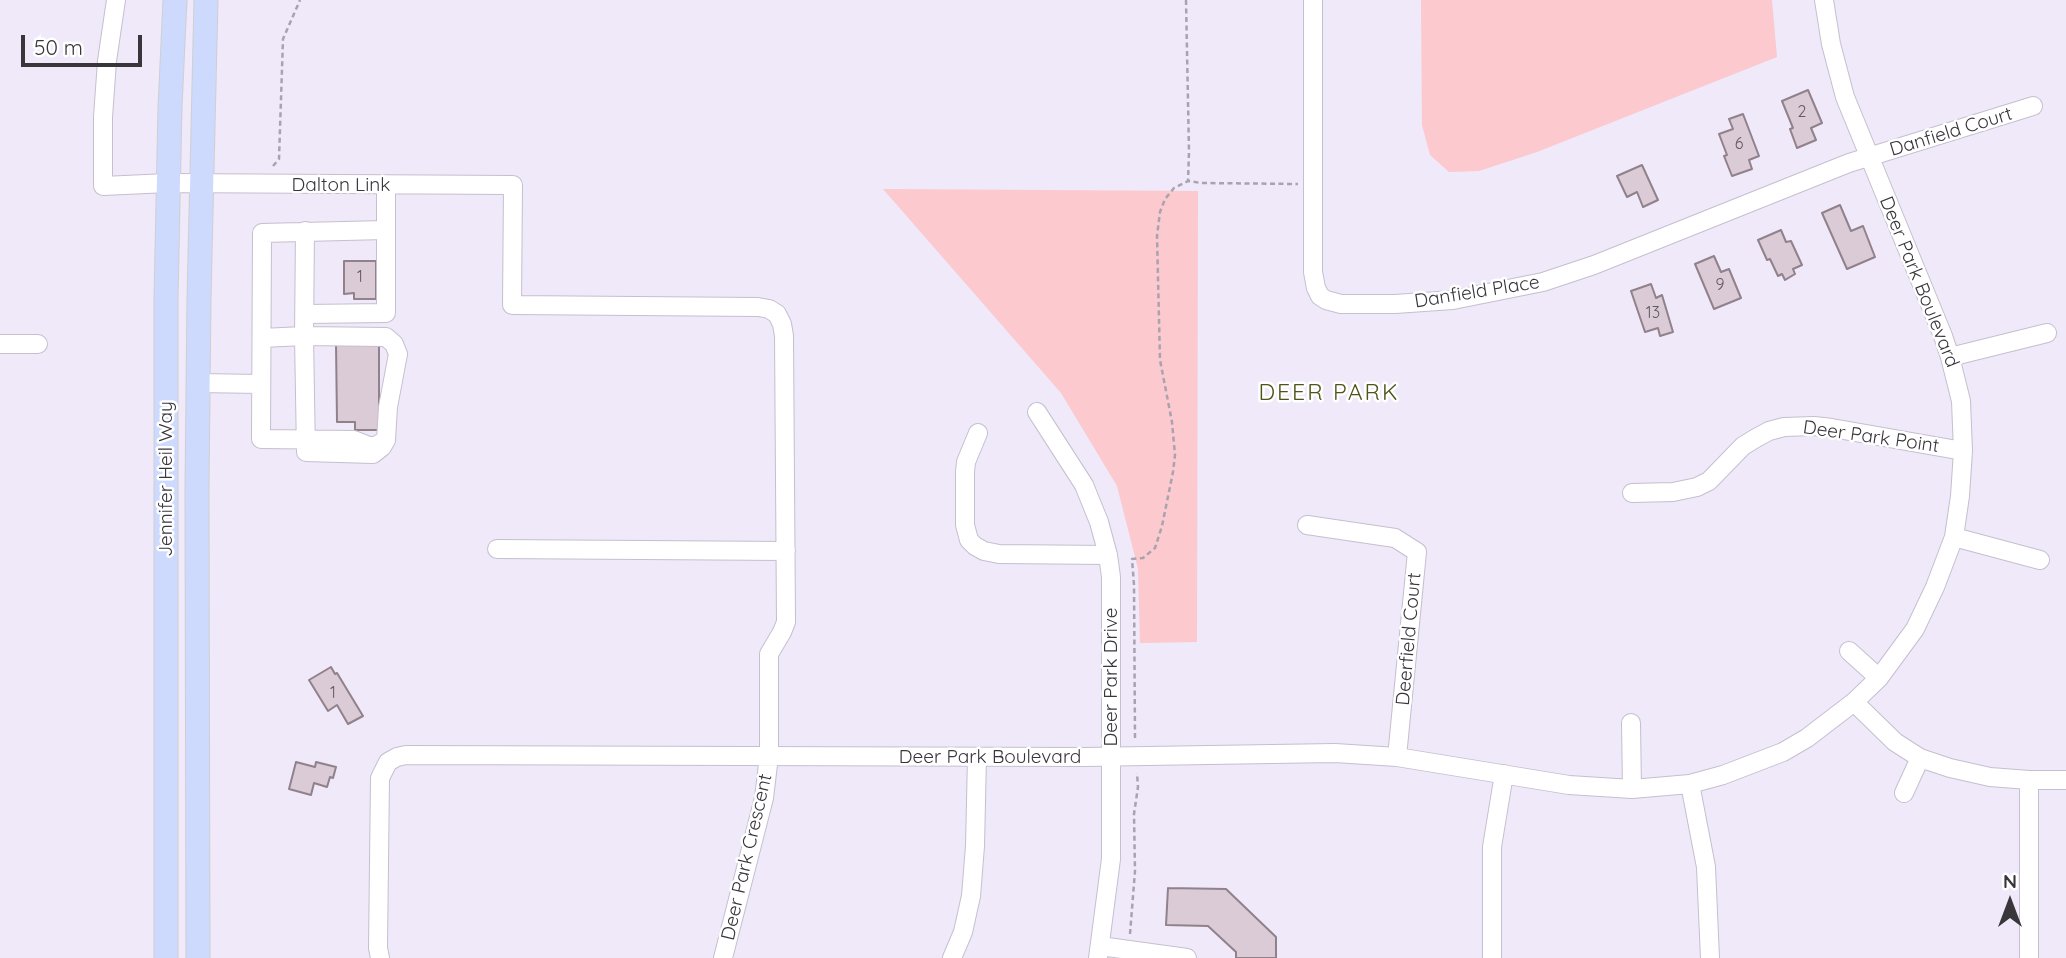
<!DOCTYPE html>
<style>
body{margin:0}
#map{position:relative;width:2066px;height:958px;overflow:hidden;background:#efe9f9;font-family:Quicksand,sans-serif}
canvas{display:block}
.north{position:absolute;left:1975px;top:867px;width:70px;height:70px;-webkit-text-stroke:5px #fff;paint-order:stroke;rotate:0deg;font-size:19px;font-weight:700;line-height:28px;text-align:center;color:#38353b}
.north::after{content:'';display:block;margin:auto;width:24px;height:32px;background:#38353b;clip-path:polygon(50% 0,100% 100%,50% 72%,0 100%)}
.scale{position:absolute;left:21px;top:35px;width:121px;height:32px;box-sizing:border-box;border:4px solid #38353b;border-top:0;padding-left:9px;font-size:21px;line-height:24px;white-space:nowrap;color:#38353b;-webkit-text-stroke:5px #fff;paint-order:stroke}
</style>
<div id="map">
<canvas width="2066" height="958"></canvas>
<div class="north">N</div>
<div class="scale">50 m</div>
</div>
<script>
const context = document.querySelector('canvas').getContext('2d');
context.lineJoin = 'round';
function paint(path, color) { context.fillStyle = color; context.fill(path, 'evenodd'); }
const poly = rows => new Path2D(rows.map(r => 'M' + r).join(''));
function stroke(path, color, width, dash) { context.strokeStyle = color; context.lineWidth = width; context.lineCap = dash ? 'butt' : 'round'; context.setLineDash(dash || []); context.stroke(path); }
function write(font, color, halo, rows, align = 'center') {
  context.font = font + ' Quicksand,sans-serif'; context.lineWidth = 5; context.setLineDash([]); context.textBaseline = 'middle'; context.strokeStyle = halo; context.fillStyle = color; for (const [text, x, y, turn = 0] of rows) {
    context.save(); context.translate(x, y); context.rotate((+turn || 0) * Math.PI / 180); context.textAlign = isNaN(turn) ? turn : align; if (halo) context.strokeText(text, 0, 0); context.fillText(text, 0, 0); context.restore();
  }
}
paint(poly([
 [1421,0,1772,0,1777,57,1537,152,1479,171,1449,172,1430,155,1422,125],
 [883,189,1198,191,1197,642,1140,643,1138,569,1117,486,1061,393]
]), '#fbc9ce');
const building = poly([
 [1808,90,1822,123,1811,128,1816,140,1797,148,1790,129,1793,128,1782,101,1808,90],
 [1743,114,1759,156,1749,160,1752,169,1732,176,1724,156,1727,155,1719,134,1733,129,1729,119,1743,114],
 [1642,165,1658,200,1643,207,1637,192,1627,197,1617,176,1642,165],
 [1840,205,1851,231,1863,226,1875,257,1847,269,1822,213,1840,205],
 [1781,230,1786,242,1791,241,1802,265,1793,269,1795,274,1785,280,1782,274,1778,276,1770,259,1767,260,1758,240,1781,230],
 [1714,256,1721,272,1729,269,1741,298,1714,309,1695,264,1714,256],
 [344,261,376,261,376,299,354,299,354,293,344,294,344,261],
 [1651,284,1656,298,1662,295,1673,332,1660,336,1658,328,1645,332,1631,291,1651,284],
 [336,343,379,343,379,430,355,430,355,422,337,422,336,343],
 [331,667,335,674,337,673,363,716,348,724,337,705,328,711,309,680,331,667],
 [296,762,315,767,316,762,336,767,333,778,330,777,327,787,314,783,311,795,289,789,296,762],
 [1168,888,1226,889,1276,937,1276,958,1236,958,1236,952,1208,926,1166,925,1168,888]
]);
paint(building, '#dbcbd6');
stroke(building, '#90818b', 2);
const minor = poly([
 [116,0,107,61,103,117,103,186,168,183,513,185,512,305,758,307,769,309,777,314,782,324,784,336,786,622,782,632,769,654,769,756,764,798,723,958],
 [1313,0,1313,272,1316,288,1320,296,1326,300,1341,304,1395,304,1453,300,1543,282,1594,265,1849,163,2033,106],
 [306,314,386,313,386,185],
 [262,338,304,336,386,337,394,344,398,354,388,407,386,440,382,447,373,454,306,452,304,336,305,231],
 [0,344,38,344],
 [1950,357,2047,333],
 [198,383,261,384],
 [1037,412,1084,485,1099,522,1108,555,1111,577,1111,859,1098,958],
 [978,433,966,462,965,472,965,525,969,540,975,546,984,551,999,554,1108,555],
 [382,442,376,446,369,446,354,440,261,439,262,233,385,230],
 [1632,493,1673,492,1697,487,1709,481,1743,446,1756,438,1769,431,1784,427,1814,426,1832,428,1963,451],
 [1307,525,1395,538,1417,552,1397,757],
 [1954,537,2040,560],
 [497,549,786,551],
 [1849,651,1879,678],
 [1854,702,1895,742,1920,758,1950,768,1990,777,2029,780,2066,780],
 [1631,723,1632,789],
 [2029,780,2029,958],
 [1690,784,1706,867,1710,958],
 [1904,793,1920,758],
 [1100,946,1187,958],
 [380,958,378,948,380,778,388,762,397,757,406,755,1084,757,1335,753,1397,757,1569,785,1632,789,1690,784,1723,775,1783,752,1807,738,1854,702,1879,678,1915,629,1935,587,1954,537,1960,496,1963,451,1961,401,1950,357,1943,336,1845,97,1831,44,1824,0],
 [952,958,963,932,971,896,975,846,977,757],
 [1492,958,1492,847,1504,774]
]);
const major = poly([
 [166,958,166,299,170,107,175,0],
 [198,958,197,490,199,298,206,0]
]);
stroke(minor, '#c5bfce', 20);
stroke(major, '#cfcfd0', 25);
stroke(poly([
 [1186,0,1189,152,1188,181],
 [273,166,279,159,283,39,300,0],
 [1135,738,1134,585,1132,559,1143,558,1155,548,1162,526,1173,472,1175,455,1172,422,1160,360,1157,236,1160,212,1165,199,1174,188,1188,181,1201,183,1298,184],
 [1130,934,1135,871,1134,814,1138,787,1137,773]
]), '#a8a3af', 2.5, [5, 3.5]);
stroke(minor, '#fff', 18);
stroke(major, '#cddafe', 23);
write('16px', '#615a62', null, [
 ["2",1802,112],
 ["6",1739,144],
 ["1",360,277],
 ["9",1720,285],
 ["13",1653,313],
 ["1",333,693]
]);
write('19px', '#38353b', '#fff', [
 ["Danfield Court",1951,132,-17],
 ["Dalton Link",341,185],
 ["Deer Park Boulevard",1919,282,68],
 ["Danfield Place",1477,292,-9],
 ["Deer Park Point",1871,437,8],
 ["Jennifer Heil Way",166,479,-90],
 ["Deerfield Court",1409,639,-85],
 ["Deer Park Drive",1111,677,-90],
 ["Deer Park Boulevard",990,757],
 ["Deer Park Crescent",747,857,-77]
]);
context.letterSpacing = '2px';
write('23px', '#4f5419', '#fff', [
 ["DEER PARK",1329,393]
]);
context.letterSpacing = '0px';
</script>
